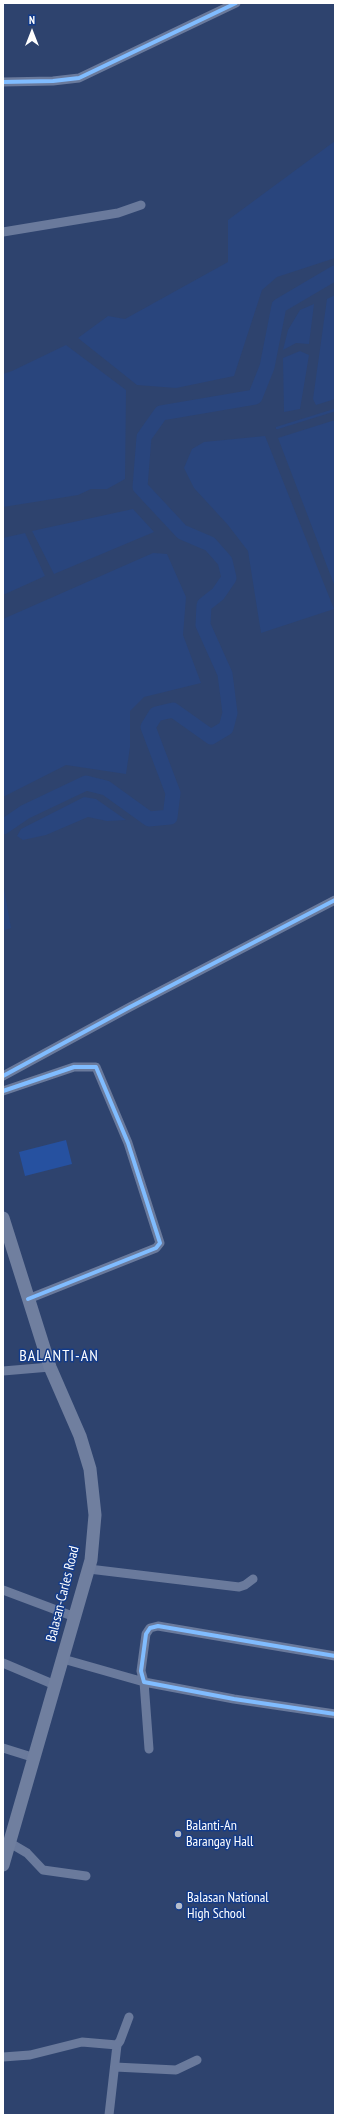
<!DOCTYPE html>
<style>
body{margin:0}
#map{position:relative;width:338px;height:2118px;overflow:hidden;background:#2e436e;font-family:"PT Sans Narrow",sans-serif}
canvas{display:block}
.frame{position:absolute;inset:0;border:4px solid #fff;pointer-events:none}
.north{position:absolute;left:12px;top:12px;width:40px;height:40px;-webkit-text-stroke:3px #133b89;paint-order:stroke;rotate:0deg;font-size:11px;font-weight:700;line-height:16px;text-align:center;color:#fff}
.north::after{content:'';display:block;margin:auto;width:14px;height:18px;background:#fff;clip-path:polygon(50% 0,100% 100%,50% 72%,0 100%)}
</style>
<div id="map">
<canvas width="338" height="2118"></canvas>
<div class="frame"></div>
<div class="north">N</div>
</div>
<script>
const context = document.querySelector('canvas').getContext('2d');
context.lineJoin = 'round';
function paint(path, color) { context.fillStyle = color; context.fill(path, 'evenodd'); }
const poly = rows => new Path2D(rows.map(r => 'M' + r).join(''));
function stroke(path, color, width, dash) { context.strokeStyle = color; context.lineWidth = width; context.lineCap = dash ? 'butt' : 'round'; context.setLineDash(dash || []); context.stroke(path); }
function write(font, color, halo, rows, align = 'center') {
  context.font = font + ' "PT Sans Narrow",sans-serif'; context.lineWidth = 3; context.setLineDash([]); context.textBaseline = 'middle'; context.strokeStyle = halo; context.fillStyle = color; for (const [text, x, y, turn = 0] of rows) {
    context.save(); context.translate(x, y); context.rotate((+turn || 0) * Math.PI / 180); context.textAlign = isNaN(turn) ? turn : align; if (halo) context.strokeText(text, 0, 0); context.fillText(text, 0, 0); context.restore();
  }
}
paint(poly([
 [66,1140,72,1164,25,1176,19,1152]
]), '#2651a0');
paint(poly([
 [335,141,335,258,277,277,262,290,234,376,176,388,137,385,78,338,108,316,125,319,228,262,228,220],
 [335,295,335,399,316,405,313,399,327,299],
 [314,304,309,344,296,343,283,350,288,330,300,310],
 [66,345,126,390,125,479,107,489,91,489,78,495,3,507,3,374,12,371],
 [300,351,309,355,300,409,284,412,283,358],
 [335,420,335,587,278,438],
 [265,436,334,609,261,633,248,551,228,525,194,488,184,468,192,449,204,442],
 [133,509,154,532,54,574,32,531],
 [25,533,45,576,3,595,3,538],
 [153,553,167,554,186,597,183,635,201,683,144,697,130,711,130,747,126,774,66,765,3,797,3,619],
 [84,797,96,799,126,820,107,821,88,817,46,835,23,840,17,836,21,829],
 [3,883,11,928,3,931]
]), '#29457d');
stroke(poly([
 [277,428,335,410]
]), '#29457d', 2.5);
stroke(poly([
 [3,827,25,812,86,783,106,788,149,819,170,817,173,793,148,727,156,714,173,710,211,737,226,728,230,713,225,674,203,625,204,605,218,594,229,578,225,561,210,544,182,532,140,487,144,437,161,413,255,397,267,367,279,306,335,273]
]), '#29457d', 15);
stroke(poly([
 [3,82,53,81,79,78,236,3],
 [3,232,118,213,141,205],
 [3,1076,130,1007,335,900],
 [3,1091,74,1067,96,1067,128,1143,160,1243,156,1248,28,1299],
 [3,1371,50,1367],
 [89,1569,239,1587,245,1585,253,1579],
 [3,1590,75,1617],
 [335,1656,158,1626,150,1628,146,1634,141,1671,144,1682,234,1699,335,1714],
 [63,1659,144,1682,149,1749],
 [3,1663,55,1685],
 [3,1748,35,1758],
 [10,1843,27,1853,43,1870,86,1876],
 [3,2057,30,2055,82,2042,117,2045,120,2041,129,2017],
 [115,2067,176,2070,197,2060],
 [109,2115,117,2045]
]), '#6a7a9c', 9);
stroke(poly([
 [3,1218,50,1367,80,1436,90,1469,95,1515,91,1560,3,1865]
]), '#707f9f', 13);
stroke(poly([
 [3,82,53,81,79,78,236,3],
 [3,1076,130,1007,335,900],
 [3,1091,74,1067,96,1067,128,1143,160,1243,156,1248,28,1299],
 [335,1656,158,1626,150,1628,146,1634,141,1671,144,1682,234,1699,335,1714]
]), '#80bcff', 4);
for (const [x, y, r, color] of [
 [178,1834,4,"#b6bdcc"],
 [179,1906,4,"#b6bdcc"]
]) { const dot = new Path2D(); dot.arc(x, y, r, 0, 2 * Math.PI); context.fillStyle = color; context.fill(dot); stroke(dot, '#133b89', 1.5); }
write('14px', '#fff', '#133b89', [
 ["Balasan-Carles Road",63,1594,-76]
]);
write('14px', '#fff', '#133b89', [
 ["Balanti-An",186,1826],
 ["Barangay Hall",186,1842],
 ["Balasan National",187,1898],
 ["High School",187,1914]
], 'left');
context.letterSpacing = '1px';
write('16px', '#fff', '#133b89', [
 ["BALANTI-AN",59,1356]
]);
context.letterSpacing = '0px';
</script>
